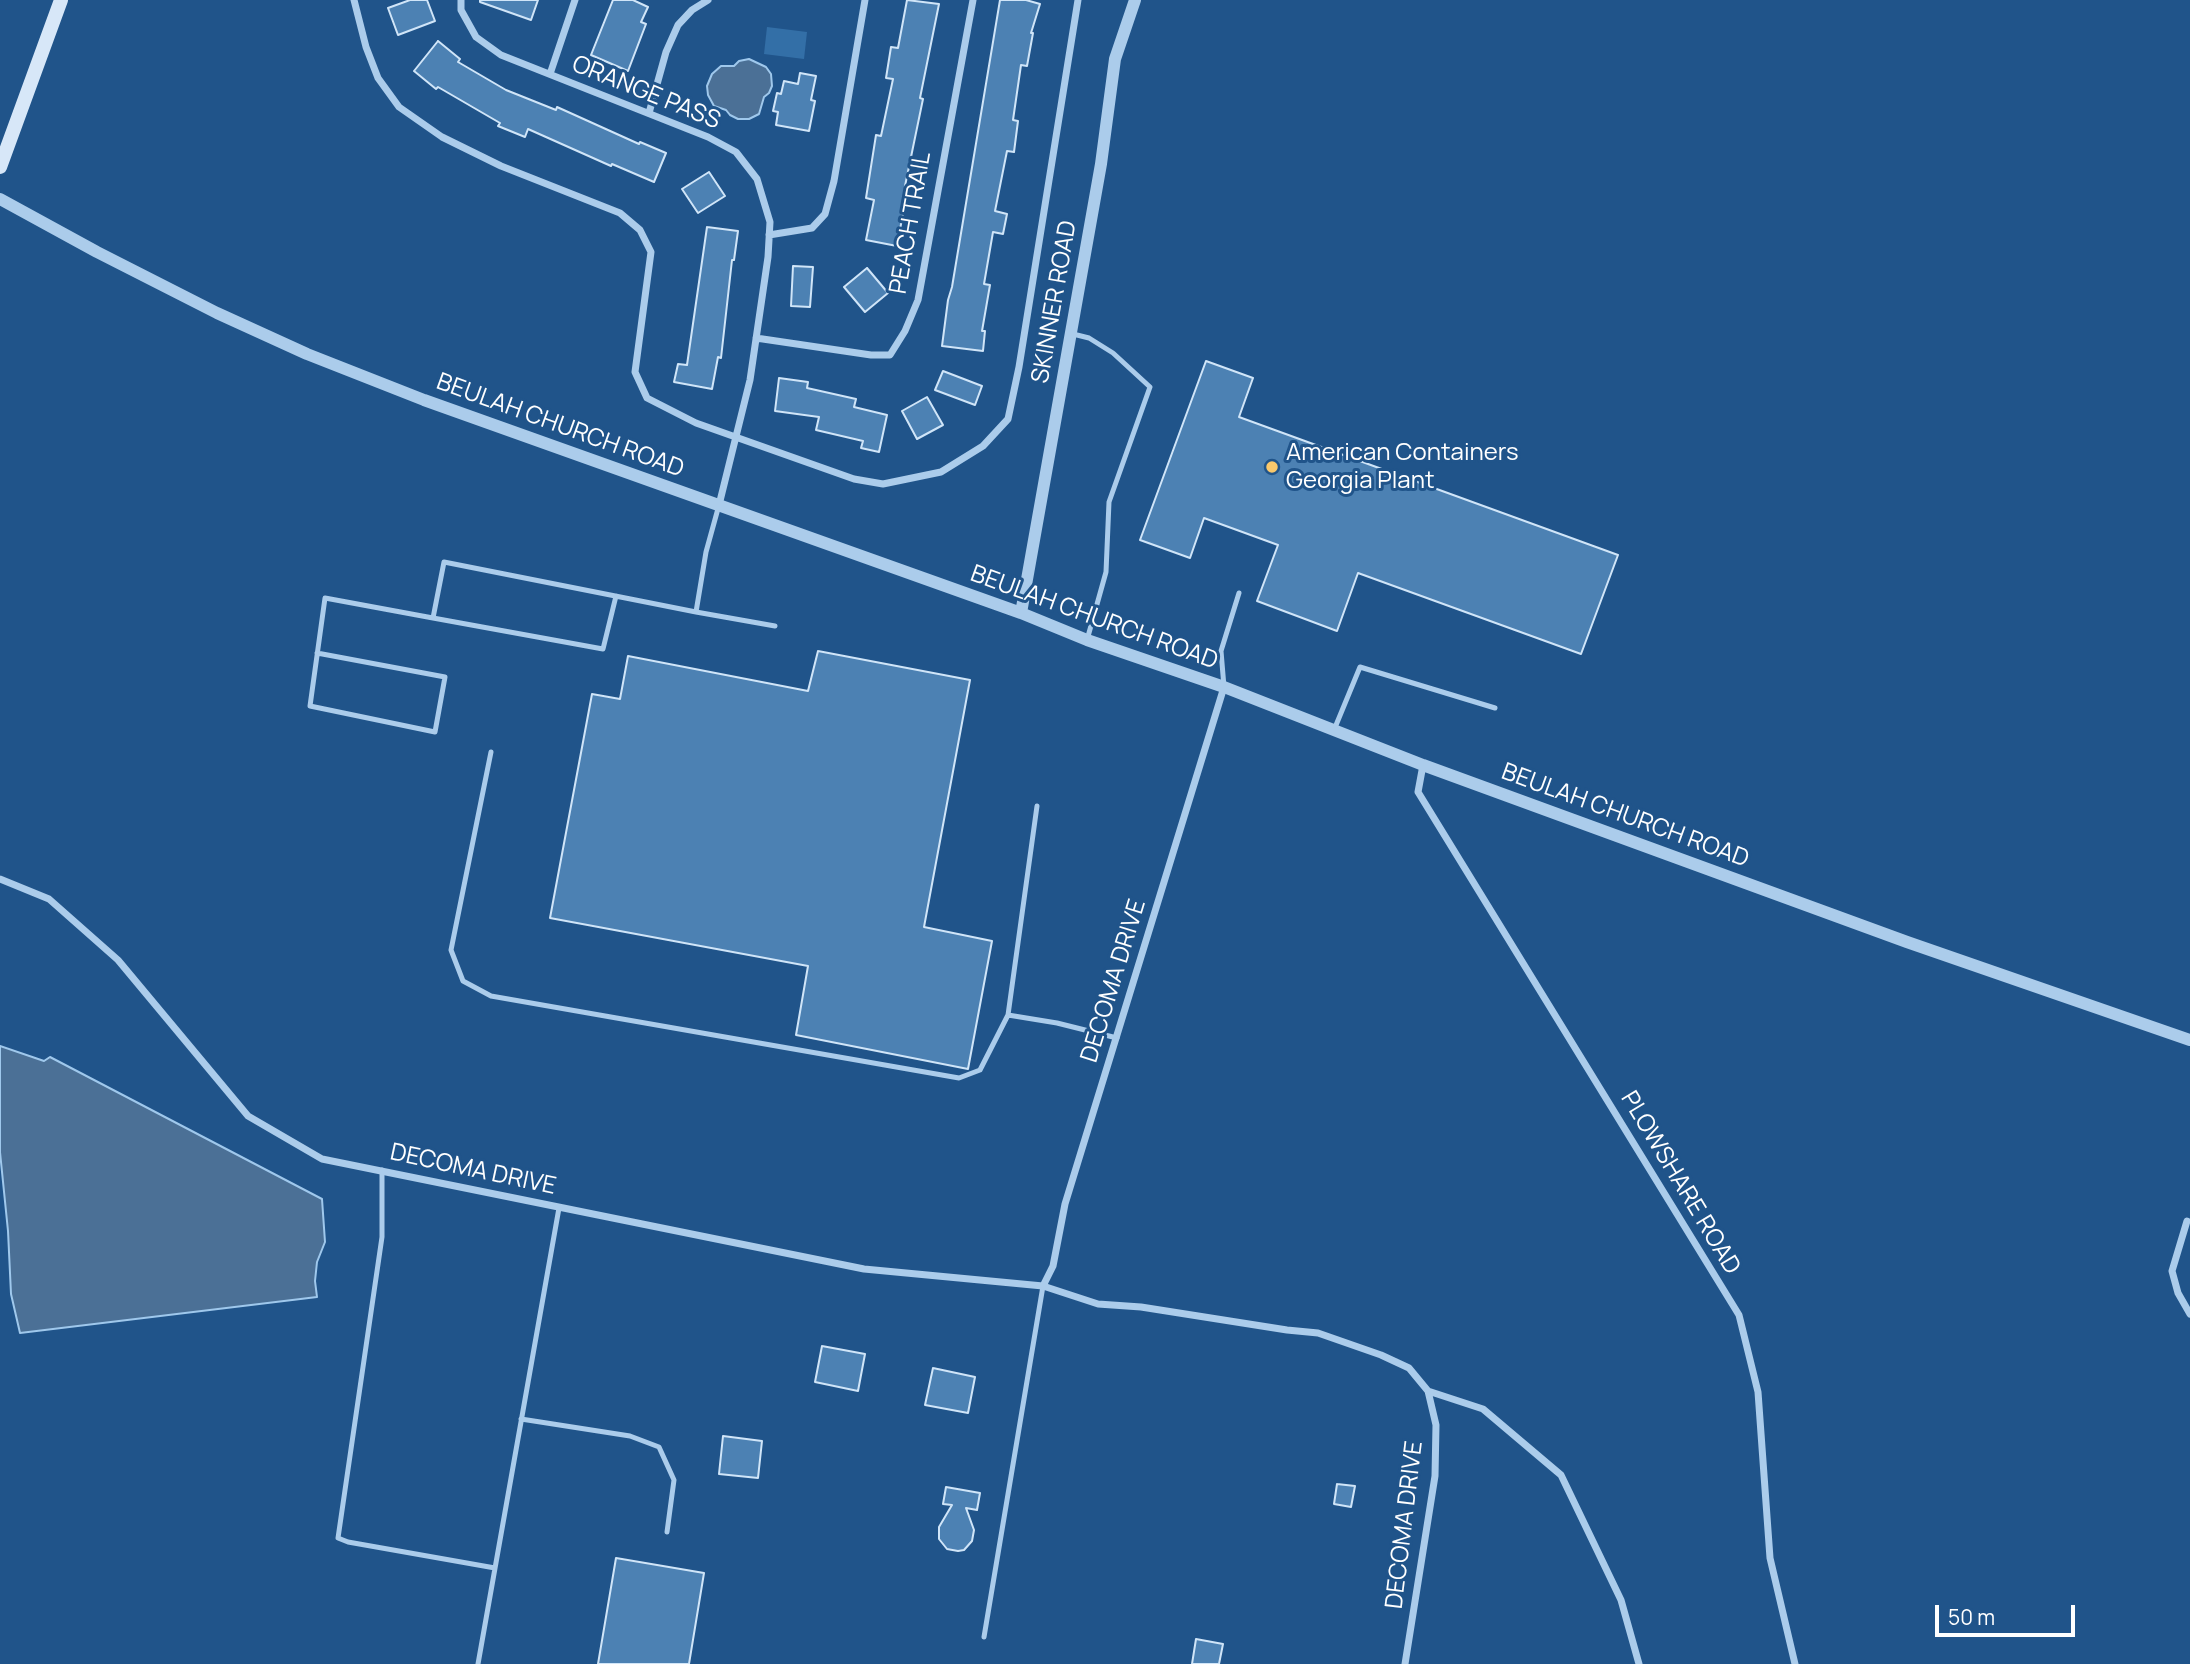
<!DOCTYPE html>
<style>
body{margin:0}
#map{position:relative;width:2190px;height:1664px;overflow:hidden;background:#20548a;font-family:Manrope,sans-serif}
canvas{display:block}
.scale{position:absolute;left:1935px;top:1605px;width:140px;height:32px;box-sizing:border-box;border:4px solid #fff;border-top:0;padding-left:9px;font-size:21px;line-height:24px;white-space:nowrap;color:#fff;-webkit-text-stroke:5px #20548a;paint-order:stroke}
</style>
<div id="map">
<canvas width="2190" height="1664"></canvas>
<div class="scale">50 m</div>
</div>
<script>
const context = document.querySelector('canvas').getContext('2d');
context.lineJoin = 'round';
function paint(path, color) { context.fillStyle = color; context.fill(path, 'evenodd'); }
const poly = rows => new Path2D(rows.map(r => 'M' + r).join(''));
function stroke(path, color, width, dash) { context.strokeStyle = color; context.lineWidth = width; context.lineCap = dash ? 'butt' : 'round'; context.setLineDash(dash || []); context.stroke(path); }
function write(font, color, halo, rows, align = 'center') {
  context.font = font + ' Manrope,sans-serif'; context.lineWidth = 6; context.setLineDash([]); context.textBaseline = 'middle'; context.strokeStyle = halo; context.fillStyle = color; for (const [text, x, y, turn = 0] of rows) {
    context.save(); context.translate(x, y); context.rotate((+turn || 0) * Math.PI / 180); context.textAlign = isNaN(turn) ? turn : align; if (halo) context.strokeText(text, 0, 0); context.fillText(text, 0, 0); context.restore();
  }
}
paint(poly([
 [767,27,807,32,804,59,764,54]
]), '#336fa7');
const water = poly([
 [749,59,766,67,771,74,772,86,769,93,764,97,759,114,749,119,738,119,730,115,726,110,714,106,708,95,707,86,712,74,721,66,734,66,739,61,749,59],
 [0,1046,44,1061,50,1057,322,1199,325,1242,317,1262,315,1281,317,1297,20,1333,11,1294,8,1231,0,1152,0,1046]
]);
paint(water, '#4b7096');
stroke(water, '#9fc8ec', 2);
const building = poly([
 [410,0,427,0,435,21,398,35,388,8,410,0],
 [480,0,538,0,531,20,480,2,480,0],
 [613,0,633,0,648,7,641,22,646,24,628,71,591,55,613,0],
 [907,0,939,4,920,98,923,99,905,186,908,186,897,246,866,240,874,200,866,198,876,135,881,136,893,79,886,78,891,47,898,48,907,0],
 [1000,0,1026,0,1040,4,1031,33,1033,33,1027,66,1021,65,1013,120,1018,121,1014,152,1007,151,995,211,1007,214,1003,234,993,232,984,284,990,285,982,331,985,331,983,351,942,346,948,300,952,287,1000,0],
 [438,41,460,59,458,62,506,90,556,110,557,107,639,144,640,142,666,153,654,182,612,164,611,166,528,129,525,137,498,126,500,123,438,87,436,89,414,71,438,41],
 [800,73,816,76,811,100,815,101,809,131,776,125,778,112,773,111,777,93,781,94,784,81,798,84,800,73],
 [709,172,725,196,698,213,682,189,709,172],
 [707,227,738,231,734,260,732,260,721,358,718,357,712,389,674,382,678,364,687,365,707,227],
 [793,266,813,267,810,307,791,306,793,266],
 [867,268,888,293,865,312,844,287,867,268],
 [1206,361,1253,378,1239,417,1618,555,1581,654,1358,573,1337,631,1257,601,1278,545,1204,518,1190,558,1140,540,1206,361],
 [943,371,982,386,975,405,935,390,943,371],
 [779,378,808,382,807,388,856,399,854,407,887,415,879,452,861,448,863,441,816,430,819,417,775,411,779,378],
 [927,397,943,425,917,439,902,411,927,397],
 [818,651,970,680,924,927,992,941,968,1069,796,1035,808,966,550,918,592,694,620,699,628,656,808,691,818,651],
 [822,1346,865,1354,858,1391,815,1382,822,1346],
 [933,1368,975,1377,968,1413,925,1405,933,1368],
 [723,1436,762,1441,758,1478,719,1474,723,1436],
 [1337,1484,1355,1486,1351,1507,1334,1504,1337,1484],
 [946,1487,980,1493,977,1510,966,1508,974,1530,972,1541,964,1550,958,1551,947,1549,939,1539,939,1527,952,1505,943,1504,946,1487],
 [616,1558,704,1573,689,1664,598,1664,616,1558],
 [1196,1639,1223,1644,1219,1664,1192,1664,1196,1639]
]);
paint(building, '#4c81b3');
stroke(building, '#d0e5f8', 2);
stroke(poly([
 [1073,334,1089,338,1113,353,1150,387,1109,502,1106,572,1087,640],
 [719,505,706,552,696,612,775,626],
 [433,618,603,649,616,596],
 [317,653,445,677,435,732,310,706,325,598,433,618,444,562,696,612],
 [1224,687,1221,651,1239,593],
 [1334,730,1360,667,1495,708],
 [491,752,451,950,463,981,491,996,959,1078,980,1070,1008,1015,1057,1023,1117,1038],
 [1008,1015,1037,806],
 [382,1170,382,1237,338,1538,348,1542,495,1568],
 [521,1419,630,1436,659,1447,674,1480,667,1532],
 [984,1637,1043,1286],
 [478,1664,559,1208]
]), '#abcceb', 5);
stroke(poly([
 [354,0,366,47,378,78,399,107,442,137,501,166,620,213,640,230,651,252,635,372,647,398,696,423,854,479,883,484,941,472,983,446,1008,419,1019,367,1078,0],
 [461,0,461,10,476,37,501,55,708,137,736,152,757,179,770,222,768,257,750,380,719,505],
 [550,74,575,0],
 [649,113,666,52,678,25,692,10,708,0],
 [769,235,812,228,825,214,834,181,865,0],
 [756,338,871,355,890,355,905,331,918,300,973,0],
 [1224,687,1065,1204,1053,1266,1043,1286,1098,1304,1141,1307,1287,1330,1318,1333,1381,1355,1409,1368,1428,1391,1436,1425,1435,1476,1405,1664],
 [1423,765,1418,792,1739,1315,1758,1392,1770,1558,1795,1664],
 [0,879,49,899,118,960,248,1116,322,1159,864,1269,1043,1286],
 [2187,1221,2172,1271,2178,1293,2190,1314],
 [1428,1391,1483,1409,1561,1475,1621,1600,1639,1664]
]), '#abcceb', 7);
stroke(poly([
 [0,199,97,252,217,313,307,354,424,400,1021,613,1087,640,1224,687,1423,765,1907,942,2190,1040],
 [1021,613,1101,164,1115,59,1135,0]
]), '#abcceb', 12);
stroke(poly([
 [0,167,61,0]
]), '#d7e7f8', 14);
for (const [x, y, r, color] of [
 [1272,467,7,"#f9c86c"]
]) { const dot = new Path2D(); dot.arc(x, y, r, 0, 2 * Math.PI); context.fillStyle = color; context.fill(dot); stroke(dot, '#20548a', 2.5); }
write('24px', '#fff', '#20548a', [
 ["ORANGE PASS",646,93,22],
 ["PEACH TRAIL",911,223,-80],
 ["SKINNER ROAD",1055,302,-80],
 ["BEULAH CHURCH ROAD",560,426,20],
 ["BEULAH CHURCH ROAD",1094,618,20],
 ["BEULAH CHURCH ROAD",1625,816,20],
 ["DECOMA DRIVE",1114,981,-73],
 ["DECOMA DRIVE",473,1170,12],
 ["PLOWSHARE ROAD",1680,1183,59],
 ["DECOMA DRIVE",1405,1525,-83]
]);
write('24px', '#fff', '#20548a', [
 ["American Containers",1286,453],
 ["Georgia Plant",1286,481]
], 'left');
</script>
